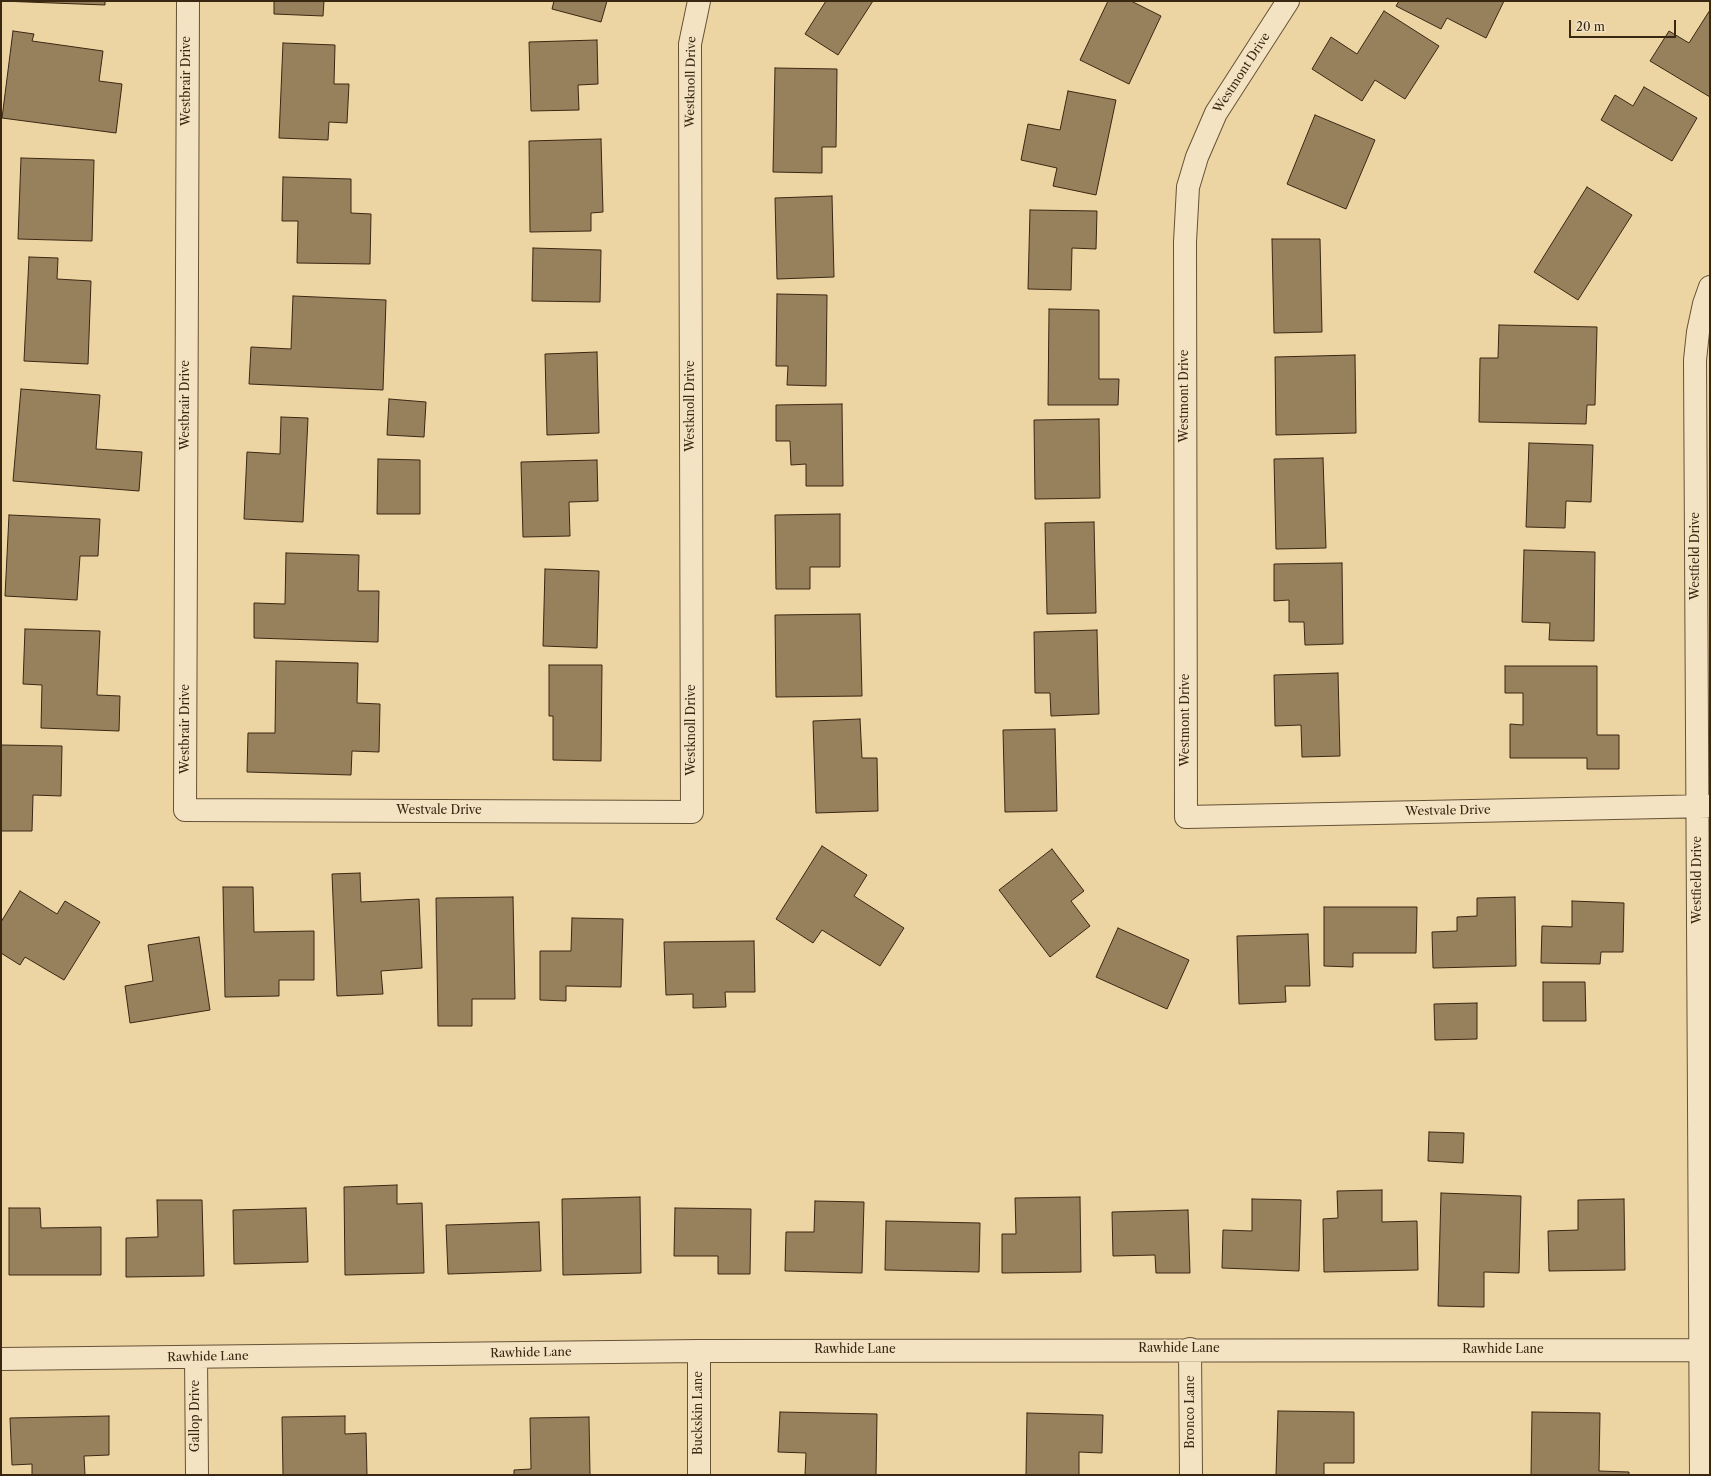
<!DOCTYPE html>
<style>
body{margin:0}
#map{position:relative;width:1711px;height:1476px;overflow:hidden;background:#ecd4a3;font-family:"Libre Caslon Text",serif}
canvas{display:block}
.frame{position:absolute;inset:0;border:2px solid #3a2712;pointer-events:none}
.scale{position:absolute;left:1569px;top:20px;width:107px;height:18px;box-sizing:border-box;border:2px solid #3a2712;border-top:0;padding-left:5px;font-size:12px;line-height:14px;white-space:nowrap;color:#3a2712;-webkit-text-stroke:3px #f3e3c3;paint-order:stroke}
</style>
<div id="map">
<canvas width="1711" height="1476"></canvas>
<div class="frame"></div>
<div class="scale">20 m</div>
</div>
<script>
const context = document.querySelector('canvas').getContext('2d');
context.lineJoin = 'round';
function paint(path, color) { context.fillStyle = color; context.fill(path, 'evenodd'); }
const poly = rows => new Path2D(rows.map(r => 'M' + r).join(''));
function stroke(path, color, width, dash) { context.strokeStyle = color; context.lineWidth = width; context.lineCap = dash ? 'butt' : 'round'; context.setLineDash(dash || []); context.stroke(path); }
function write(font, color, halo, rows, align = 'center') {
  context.font = font + ' "Libre Caslon Text",serif'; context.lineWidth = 3; context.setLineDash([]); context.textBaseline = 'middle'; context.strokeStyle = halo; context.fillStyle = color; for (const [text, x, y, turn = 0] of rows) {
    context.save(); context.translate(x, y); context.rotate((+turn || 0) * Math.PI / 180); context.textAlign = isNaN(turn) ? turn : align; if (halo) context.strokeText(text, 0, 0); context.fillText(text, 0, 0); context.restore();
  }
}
const building = poly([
 [1,1,105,1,105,5,1,1],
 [274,1,324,1,323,16,274,14,274,1],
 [554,1,607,1,601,22,552,9,554,1],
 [826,1,873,1,838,55,805,34,826,1],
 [1108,1,1131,1,1161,16,1129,84,1080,60,1108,1],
 [1399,1,1504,1,1486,38,1447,18,1441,29,1396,6,1399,1],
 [1710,10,1710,97,1650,61,1669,31,1689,43,1710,10],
 [1384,11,1439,46,1405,99,1375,80,1362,101,1312,69,1331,37,1357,54,1384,11],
 [13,31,34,34,32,41,103,51,99,81,122,84,116,133,2,118,13,31],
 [597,40,598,84,578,85,579,110,531,111,529,42,597,40],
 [283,43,335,45,334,84,349,84,347,123,329,122,328,140,279,138,283,43],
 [775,68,837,69,836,147,822,147,822,173,773,172,775,68],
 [1644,87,1697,118,1672,161,1601,120,1615,95,1633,106,1644,87],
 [1068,91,1116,100,1096,195,1053,186,1057,168,1021,160,1028,124,1060,130,1068,91],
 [1315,115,1375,140,1346,209,1287,184,1315,115],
 [601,139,603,212,591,213,591,231,530,232,529,141,601,139],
 [21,158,94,160,92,241,18,239,21,158],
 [283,177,351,179,351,213,371,214,370,264,297,263,298,221,282,221,283,177],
 [1587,187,1632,215,1578,300,1534,272,1587,187],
 [832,196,834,277,777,279,775,198,832,196],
 [1030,210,1097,211,1096,249,1072,248,1071,290,1028,289,1030,210],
 [1272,239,1320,239,1322,332,1274,333,1272,239],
 [533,248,601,250,600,302,532,301,533,248],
 [29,257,58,258,57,279,91,281,88,364,24,361,29,257],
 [777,294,827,295,826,386,787,385,788,366,776,366,777,294],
 [293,296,386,300,383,390,249,384,251,347,291,349,293,296],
 [1049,309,1099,310,1099,379,1119,379,1118,405,1048,405,1049,309],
 [1499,325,1597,327,1595,405,1587,405,1586,424,1479,422,1480,358,1498,358,1499,325],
 [597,352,599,433,547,435,545,354,597,352],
 [1355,355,1356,433,1276,435,1275,357,1355,355],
 [21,389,100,395,96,449,142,452,139,491,13,481,21,389],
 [389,399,426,402,424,437,387,435,389,399],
 [842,404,843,486,806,486,806,464,791,465,790,441,776,441,776,405,842,404],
 [281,417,308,418,303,522,244,519,247,452,280,454,281,417],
 [1099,419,1100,498,1035,499,1034,420,1099,419],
 [1529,443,1593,445,1591,502,1566,501,1565,528,1526,527,1529,443],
 [1323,458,1326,548,1276,549,1274,459,1323,458],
 [378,459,420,460,420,514,377,514,378,459],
 [597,460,598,501,569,502,570,536,523,537,521,462,597,460],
 [840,514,840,567,810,567,810,589,776,589,775,515,840,514],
 [9,515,100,519,98,556,80,556,77,600,5,596,9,515],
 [1094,522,1096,613,1047,614,1045,523,1094,522],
 [1524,550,1595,552,1594,641,1549,640,1550,623,1522,622,1524,550],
 [286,553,359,555,358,591,379,591,378,642,254,638,254,603,285,604,286,553],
 [1342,563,1343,644,1305,645,1304,622,1289,622,1289,600,1274,601,1274,564,1342,563],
 [545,569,599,571,597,648,543,646,545,569],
 [860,614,862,696,776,697,775,615,860,614],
 [25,629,100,631,97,695,120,696,119,731,41,728,42,685,23,684,25,629],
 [1097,630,1099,714,1051,716,1050,693,1035,693,1034,632,1097,630],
 [276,661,358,663,357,703,380,704,379,752,352,751,351,775,247,772,248,733,275,733,276,661],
 [549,665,602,665,601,761,553,760,553,716,549,716,549,665],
 [1505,666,1597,666,1597,735,1619,735,1619,769,1587,769,1587,758,1510,758,1510,724,1523,725,1523,693,1505,693,1505,666],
 [1338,673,1340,756,1302,757,1301,725,1275,726,1274,675,1338,673],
 [860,719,862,758,877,758,878,811,816,813,813,721,860,719],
 [1055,729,1057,811,1005,812,1003,730,1055,729],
 [1,745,62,746,61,796,33,795,32,831,1,831,1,745],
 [822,846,867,875,854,896,904,928,880,966,822,930,813,943,776,919,822,846],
 [1052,849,1084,891,1071,901,1090,926,1050,957,999,890,1052,849],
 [360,873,361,902,419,899,422,968,381,971,383,994,337,996,332,874,360,873],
 [223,887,253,887,254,932,314,931,314,980,279,980,279,996,225,997,223,887],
 [20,891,57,914,65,901,100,922,64,980,25,957,20,965,1,953,1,922,20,891],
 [513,897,515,999,472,999,472,1026,438,1026,436,898,513,897],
 [1515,897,1516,966,1433,968,1432,932,1457,931,1457,917,1477,916,1477,898,1515,897],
 [1572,901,1624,903,1623,952,1601,952,1600,964,1541,963,1542,926,1572,927,1572,901],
 [1324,907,1417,907,1416,953,1353,953,1353,967,1324,966,1324,907],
 [572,918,623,919,621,987,566,986,566,1001,540,1000,540,951,571,951,572,918],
 [1118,928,1189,960,1167,1009,1096,977,1118,928],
 [1308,934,1310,986,1285,986,1286,1002,1239,1004,1237,936,1308,934],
 [199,937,210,1010,130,1023,125,986,153,981,148,945,199,937],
 [754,941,755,992,725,992,726,1007,693,1008,693,994,666,995,664,942,754,941],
 [1543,982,1585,982,1586,1021,1543,1021,1543,982],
 [1477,1003,1477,1039,1435,1040,1434,1004,1477,1003],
 [1429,1132,1464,1133,1463,1163,1428,1161,1429,1132],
 [397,1185,397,1204,422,1203,424,1273,345,1275,344,1187,397,1185],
 [1382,1190,1382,1222,1417,1221,1418,1270,1324,1272,1323,1219,1338,1218,1337,1191,1382,1190],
 [1441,1193,1521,1196,1519,1273,1484,1272,1484,1307,1438,1306,1441,1193],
 [640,1197,641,1273,563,1275,562,1199,640,1197],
 [1080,1197,1081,1272,1002,1273,1002,1234,1016,1234,1015,1198,1080,1197],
 [1252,1199,1301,1200,1299,1271,1222,1268,1223,1230,1252,1231,1252,1199],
 [1624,1199,1625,1270,1549,1271,1548,1231,1578,1230,1578,1200,1624,1199],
 [157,1200,202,1200,204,1276,126,1277,126,1238,158,1237,157,1200],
 [815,1201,864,1202,862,1273,785,1271,786,1232,814,1232,815,1201],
 [9,1208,40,1208,41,1228,101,1227,101,1275,9,1275,9,1208],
 [306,1208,308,1262,234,1264,233,1210,306,1208],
 [675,1208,751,1209,750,1274,718,1274,718,1256,674,1256,675,1208],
 [1188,1210,1190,1273,1156,1273,1155,1255,1113,1256,1112,1212,1188,1210],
 [886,1221,980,1223,979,1272,885,1270,886,1221],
 [539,1222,541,1271,448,1274,446,1225,539,1222],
 [1278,1411,1354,1412,1354,1463,1324,1463,1324,1475,1276,1475,1278,1411],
 [780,1412,877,1414,876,1475,805,1475,806,1453,778,1452,780,1412],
 [1532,1412,1600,1413,1599,1471,1629,1472,1629,1475,1531,1475,1532,1412],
 [1027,1413,1103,1415,1102,1453,1079,1452,1079,1475,1026,1475,1027,1413],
 [109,1416,109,1455,84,1456,85,1475,32,1475,32,1464,12,1465,10,1418,109,1416],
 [345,1416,345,1434,366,1433,367,1475,283,1475,282,1417,345,1416],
 [589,1417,590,1475,514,1475,514,1470,531,1469,530,1418,589,1417]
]);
paint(building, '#97815d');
stroke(building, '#3a2712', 1);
const minor = poly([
 [188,1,185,810,692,812,690,44,699,1],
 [1288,1,1216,113,1197,157,1188,187,1185,242,1186,817,1710,806],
 [1190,1349,1191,1475],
 [699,1351,699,1475],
 [196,1357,197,1475],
 [1,1359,699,1351,1710,1350],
 [1701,1475,1695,360,1698,332,1704,304,1710,287]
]);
stroke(minor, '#665236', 24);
stroke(minor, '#f3e3c3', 22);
write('12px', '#3a2712', '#f3e3c3', [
 ["Westmont Drive",1242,73,-57],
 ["Westbrair Drive",187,81,-90],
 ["Westknoll Drive",691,82,-89],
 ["Westmont Drive",1185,396,-90],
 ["Westbrair Drive",186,405,-90],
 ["Westknoll Drive",691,406,-90],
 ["Westfield Drive",1696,556,-90],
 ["Westmont Drive",1186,720,-90],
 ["Westbrair Drive",186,729,-90],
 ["Westknoll Drive",692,730,-90],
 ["Westvale Drive",439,811],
 ["Westvale Drive",1448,811,-1],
 ["Westfield Drive",1698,880,-90],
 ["Rawhide Lane",1179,1349],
 ["Rawhide Lane",855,1350],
 ["Rawhide Lane",1503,1350],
 ["Rawhide Lane",531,1353,-1],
 ["Rawhide Lane",208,1357,-1],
 ["Bronco Lane",1191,1412,-90],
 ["Buckskin Lane",699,1413,-90],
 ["Gallop Drive",196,1416,-90]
]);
</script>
